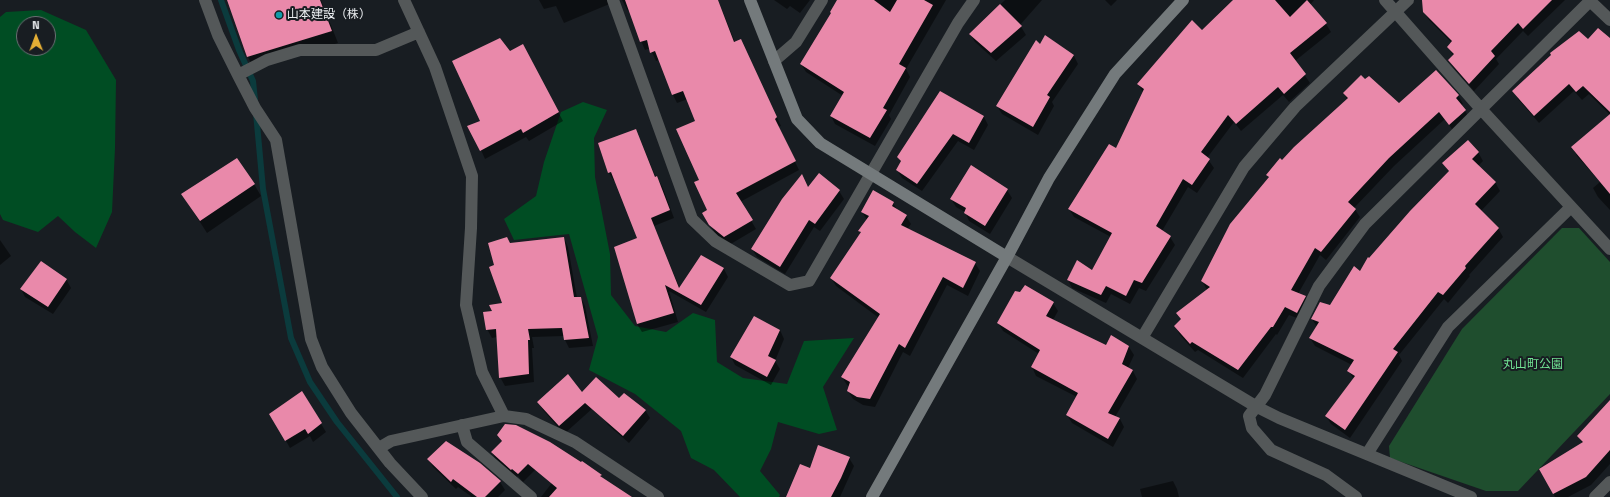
<!DOCTYPE html>
<meta charset="utf-8">
<style>
body{margin:0}
#map{position:relative;width:1610px;height:497px;overflow:hidden;background:#181d22;font-family:"Titillium Web",sans-serif}
canvas{display:block}
.north{position:absolute;left:16px;top:16px;width:40px;height:40px;box-sizing:border-box;background:#181d22;border:1px solid #6c7074;border-radius:50%;rotate:359deg;font-size:11px;font-weight:700;line-height:16px;text-align:center;color:#e9ecef}
.north::after{content:'';display:block;margin:auto;width:14px;height:18px;background:#e4ae35;clip-path:polygon(50% 0,100% 100%,50% 72%,0 100%)}
</style>
<div id="map">
<canvas width="1610" height="497"></canvas>
<div class="north">N</div>
</div>
<script>
const context = document.querySelector('canvas').getContext('2d');
context.lineJoin = 'round';
function paint(path, color) { context.fillStyle = color; context.fill(path, 'evenodd'); }
const poly = rows => new Path2D(rows.map(r => 'M' + r).join(''));
function stroke(path, color, width, dash) { context.strokeStyle = color; context.lineWidth = width; context.lineCap = dash ? 'butt' : 'round'; context.setLineDash(dash || []); context.stroke(path); }
function write(font, color, halo, rows, align = 'center') {
  context.font = font + ' "Titillium Web","Noto Sans JP",sans-serif'; context.lineWidth = 4; context.setLineDash([]); context.textBaseline = 'middle'; context.strokeStyle = halo; context.fillStyle = color; for (const [text, x, y, turn = 0] of rows) {
    context.save(); context.translate(x, y); context.rotate((+turn || 0) * Math.PI / 180); context.textAlign = isNaN(turn) ? turn : align; if (halo) context.strokeText(text, 0, 0); context.fillText(text, 0, 0); context.restore();
  }
}
paint(poly([
 [1562,228,1579,228,1610,262,1610,394,1518,491,1486,491,1390,458,1389,446,1462,329]
]), '#1f4e2e');
paint(poly([
 [41,10,86,30,116,80,115,148,112,212,96,248,75,232,58,216,38,232,3,220,0,214,0,17,6,12],
 [24,24,48,24,48,48,24,48],
 [583,102,607,110,594,138,595,177,610,254,611,295,635,326,666,332,693,313,715,320,717,362,743,378,787,384,804,341,854,338,823,387,837,430,819,434,778,422,771,449,760,471,780,495,779,497,740,497,714,470,691,458,681,431,635,394,589,370,598,337,569,234,514,240,504,219,536,196,544,162,561,112]
]), '#004d23');
paint(poly([
 [228,0,321,0,338,43,254,69,248,57],
 [539,0,619,0,564,23,556,6,544,9],
 [622,0,718,0,735,42,745,49,781,126,778,127,799,170,740,202,756,229,729,245,715,233,704,213,709,211,700,180,696,121,688,99,677,103,673,95,659,60,656,61,650,48,645,50,641,41,630,11,628,11],
 [774,0,810,0,800,13,790,6,787,9],
 [838,0,946,0,906,69,910,77,889,115,891,119,875,146,835,124,831,116,843,96,806,72,801,64,832,14],
 [1005,0,1042,0,1020,25,1026,35,996,61,975,42,970,34],
 [1105,0,1117,0,1111,6],
 [1234,0,1314,0,1310,5,1326,24,1331,32,1295,61,1310,83,1289,102,1283,95,1241,131,1234,122,1207,158,1214,168,1197,193,1188,187,1162,231,1170,237,1175,245,1146,291,1139,288,1130,304,1111,294,1106,303,1072,288,1068,280,1093,271,1111,237,1074,217,1069,209,1116,149,1143,92,1138,84,1202,32],
 [1424,0,1565,0,1528,36,1523,31,1496,59,1499,64,1474,91,1454,68,1449,60,1453,55,1448,47,1452,43,1429,20,1424,12],
 [1046,36,1074,56,1078,64,1052,102,1054,106,1038,135,1002,114,997,106],
 [1610,40,1610,115,1589,94,1582,100,1574,91,1539,123,1518,99,1514,91,1588,41],
 [509,52,527,53,563,121,529,141,526,137,485,159,481,150,482,122],
 [1344,93,1399,104,1458,95,1463,104,1461,105,1470,119,1454,132,1445,119,1394,166,1354,208,1360,217,1326,260,1320,255,1298,294,1305,297,1310,305,1302,320,1289,315,1277,335,1276,334,1243,378,1198,350,1195,352,1180,335,1175,326,1182,320,1178,313,1207,290,1202,281,1269,179,1267,175,1347,99],
 [984,117,988,125,974,150,958,141,922,191,902,178,897,170,901,162,898,157],
 [635,131,640,139,656,178,657,178,662,186,674,218,654,226,680,289,701,257,724,269,728,277,706,312,669,291,678,322,642,332,637,324,638,239,615,180,614,181,609,173,599,143],
 [1610,143,1610,210,1598,197,1593,188,1600,182,1577,156,1573,148],
 [1478,152,1483,161,1478,166,1495,182,1500,191,1481,211,1498,228,1503,237,1469,275,1470,276,1448,303,1444,299,1399,355,1402,361,1350,438,1331,424,1326,416,1354,380,1349,371,1352,365,1315,346,1310,338,1317,327,1312,319,1330,307,1360,272,1370,259,1449,172,1443,163],
 [254,184,261,196,207,233,182,194],
 [809,188,839,191,844,199,820,231,814,227,785,274,757,257,752,249],
 [1007,190,1012,198,990,234,969,221,965,212,956,207,951,199],
 [893,203,898,211,906,216,911,224,907,230,975,263,980,271,968,296,947,285,910,356,903,352,875,407,863,405,853,399,848,391,850,387,847,385,842,377,879,318,836,286,831,278,861,233,860,231,867,220,862,212],
 [564,238,568,247,577,298,581,298,585,306,593,346,569,348,565,340,564,336,532,337,534,348,532,348,534,382,505,386,500,377,497,337,492,338,487,329,493,312,503,303,495,266,511,244],
 [0,240,11,256,0,265],
 [66,279,71,288,53,314,25,297,21,289],
 [1053,303,1058,311,1053,320,1106,347,1112,337,1129,347,1134,355,1128,368,1133,371,1137,379,1115,417,1120,419,1124,427,1113,447,1072,423,1067,415,1077,397,1036,376,1032,367,1039,354,1003,331,998,323],
 [780,330,784,339,775,361,780,369,771,385,735,365,731,357],
 [302,392,326,432,313,442,310,436,290,448,271,414],
 [582,393,619,399,645,410,650,418,629,443,608,425,603,417,593,408,564,434,543,410,538,402],
 [1610,405,1610,464,1591,485,1568,497,1555,497,1540,470,1582,443,1578,436],
 [498,435,554,451,523,482,518,476,516,478,496,461,492,452,502,442],
 [572,457,601,476,603,479,630,497,541,497],
 [849,458,854,466,840,497,787,497,810,469],
 [428,459,500,482,505,490,498,497,472,497,458,487,456,489,433,467],
 [1173,481,1177,489,1179,497,1142,497,1140,489]
]), '#0007');
stroke(poly([
 [221,0,239,50,253,81,255,100],
 [256,113,263,189,291,338,310,382,337,422,397,497]
]), '#0b3b3d', 6);
paint(poly([
 [227,0,320,0,332,31,247,57],
 [625,0,718,0,734,42,741,39,777,117,775,119,796,161,736,193,753,220,724,237,709,225,702,213,707,210,694,182,699,180,676,129,695,121,683,91,672,95,655,51,650,53,647,40,640,42],
 [837,0,874,0,890,12,897,0,924,0,933,5,899,64,906,68,883,108,887,110,870,138,830,116,844,92,800,64,831,13,830,12],
 [1233,0,1275,0,1290,17,1307,0,1327,23,1290,53,1306,74,1284,94,1278,87,1236,124,1228,115,1201,152,1210,159,1192,185,1183,179,1156,226,1171,236,1142,283,1134,280,1126,296,1106,286,1101,295,1067,280,1077,260,1092,270,1112,233,1068,209,1109,144,1116,148,1144,89,1137,84,1192,20,1202,30],
 [1422,0,1552,0,1523,29,1518,23,1491,51,1495,56,1469,84,1448,60,1454,54,1447,47,1452,41,1423,12],
 [1000,4,1022,26,991,53,969,34],
 [1598,28,1610,38,1610,112,1583,86,1576,92,1569,84,1534,116,1512,91,1551,55,1550,53,1579,31,1588,39],
 [1045,35,1074,55,1047,95,1050,97,1033,127,996,106,1036,40,1040,44],
 [500,38,510,51,523,44,559,112,523,133,521,129,480,151,467,126,480,121,452,61],
 [1436,70,1459,95,1456,98,1466,110,1449,125,1439,112,1389,158,1348,202,1356,209,1321,252,1315,248,1291,290,1306,296,1297,313,1285,307,1273,327,1271,327,1238,370,1192,342,1190,344,1174,326,1181,319,1176,313,1210,287,1201,281,1230,224,1269,177,1266,175,1280,158,1282,160,1294,147,1348,98,1343,93,1361,75,1365,79,1369,76,1399,103],
 [940,91,984,116,969,143,953,134,917,184,896,170,901,161,897,157],
 [1610,114,1610,194,1571,147],
 [636,129,655,177,657,176,670,210,651,218,679,288,701,255,724,268,701,305,665,285,674,313,637,324,614,247,637,238,611,172,608,173,598,143],
 [1468,140,1479,152,1472,159,1496,182,1475,204,1499,228,1465,266,1466,268,1443,295,1438,292,1393,349,1398,352,1345,430,1325,416,1355,376,1347,371,1354,360,1309,338,1319,322,1311,319,1320,302,1330,305,1354,266,1360,271,1368,257,1369,258,1410,211,1449,171,1442,163],
 [237,158,255,184,200,221,181,194],
 [971,165,1008,189,985,226,964,213,966,208,950,199],
 [819,173,840,190,815,224,809,220,780,267,751,249,782,199,802,174,808,187],
 [873,190,894,202,892,206,907,215,901,225,976,262,963,288,943,277,905,348,899,344,870,399,857,397,847,391,850,382,841,377,880,314,830,278,861,232,858,231,869,216,861,212],
 [507,237,510,243,564,237,574,297,581,297,589,338,564,340,562,328,528,329,530,340,528,340,529,374,499,378,496,329,486,330,483,312,492,311,489,305,502,303,489,267,494,265,488,243],
 [41,261,67,279,48,307,20,289],
 [1025,285,1054,302,1046,316,1106,345,1111,335,1129,346,1122,364,1133,370,1108,413,1120,418,1108,439,1066,415,1078,393,1031,367,1040,350,997,323,1015,291,1020,292],
 [754,316,780,330,768,356,776,360,767,377,730,357],
 [568,374,582,392,596,377,619,398,624,393,646,410,623,436,585,403,559,426,537,402],
 [302,391,322,423,308,434,305,429,285,441,269,414],
 [1610,400,1610,450,1586,477,1553,494,1539,469,1583,442,1577,436],
 [505,424,516,425,550,442,581,462,582,461,602,475,600,476,632,497,549,497,557,488,528,464,518,474,512,469,511,470,491,452,502,441,497,435],
 [446,441,480,463,501,481,485,497,477,497,453,479,451,482,427,459],
 [818,445,850,457,841,478,831,497,786,497,800,464,810,468]
]), '#e989aa');
stroke(poly([
 [205,0,218,35,238,75,255,108,276,140,311,339,322,367,351,413,390,463,422,497],
 [404,0,435,67,472,176,471,228,466,305,482,372,504,416],
 [613,0,692,219,715,241,790,285,809,281,958,23,974,0],
 [1385,0,1481,109,1610,249],
 [1590,1,1610,20],
 [774,61,796,42,822,0],
 [238,75,267,60,300,50,376,50,419,32],
 [1007,257,1257,407,1279,418,1471,497],
 [1142,338,1244,167,1295,107,1408,0],
 [462,425,467,442,531,497],
 [379,448,391,441,504,416,526,419,575,442,658,497],
 [1367,454,1448,327,1571,207],
 [1356,497,1326,475,1271,450,1252,428,1249,416,1265,395,1319,286,1365,224,1591,0],
 [1595,497,1610,482]
]), '#545859', 12);
stroke(poly([
 [750,0,797,119,820,143,1007,257],
 [872,497,1007,257,1049,178,1115,74,1183,0]
]), '#747a7c', 12);
for (const [x, y, r, color] of [
 [279,15,4,"#0f9aa8"]
]) { const dot = new Path2D(); dot.arc(x, y, r, 0, 2 * Math.PI); context.fillStyle = color; context.fill(dot); stroke(dot, '#181d22', 1.5); }
write('12px', '#e9ecef', '#181d22', [
 ["山本建設（株）",287,15]
], 'left');
write('12px', '#71e294', '#181d22', [
 ["丸山町公園",1533,365]
]);
</script>
